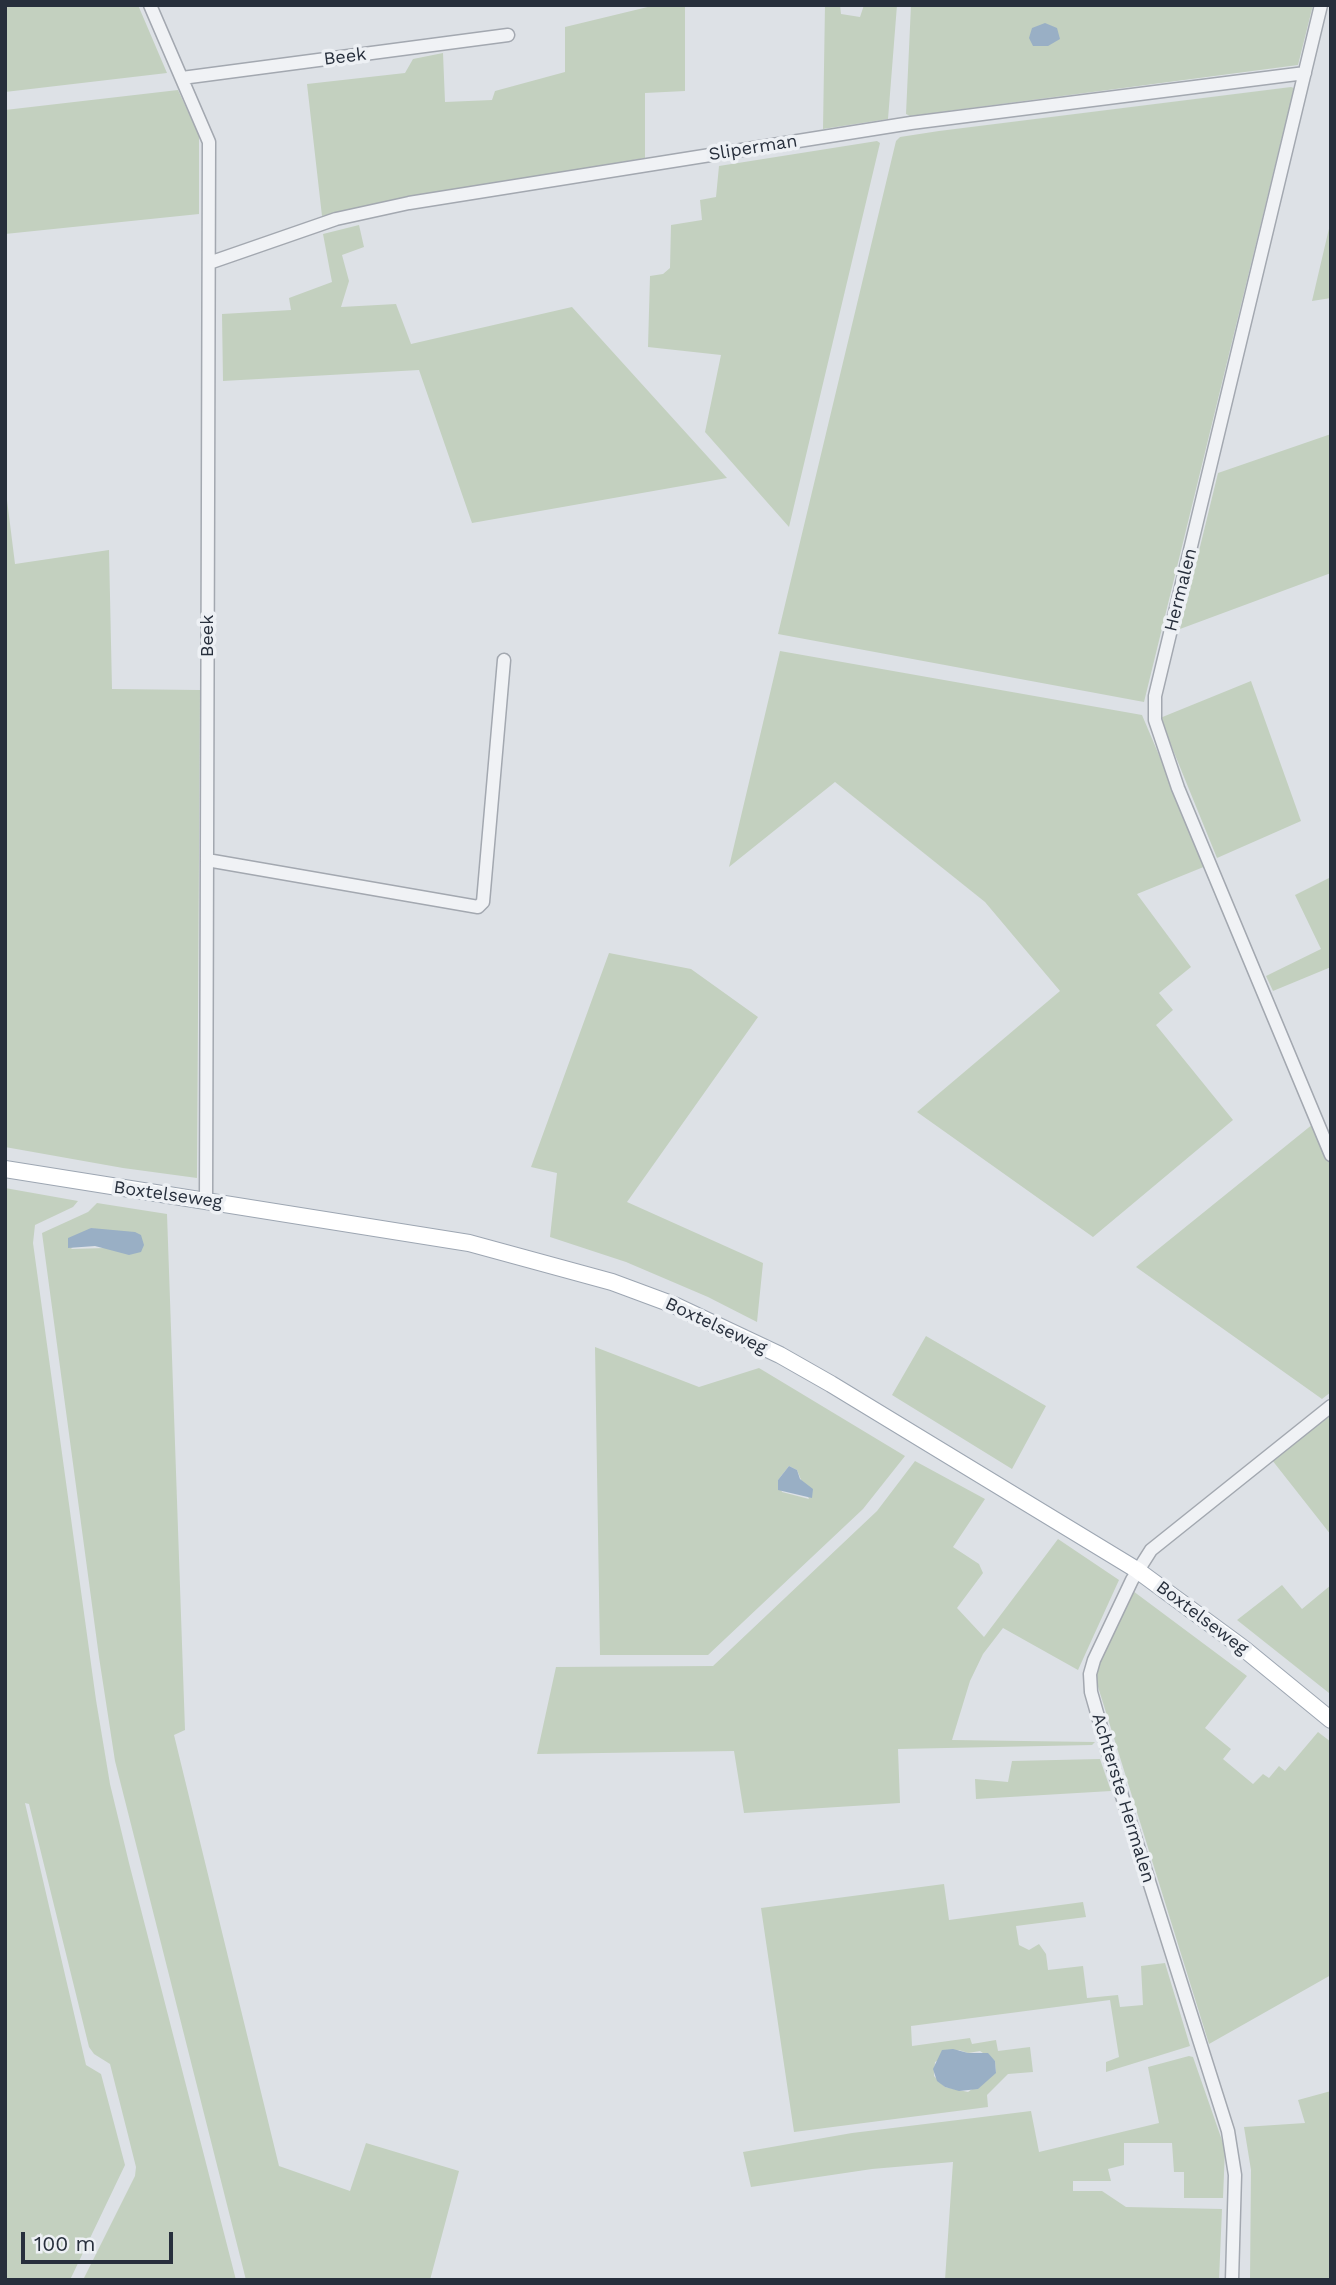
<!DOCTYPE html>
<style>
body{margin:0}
#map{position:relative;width:1336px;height:2285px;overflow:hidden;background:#dde1e6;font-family:"Work Sans",sans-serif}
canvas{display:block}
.frame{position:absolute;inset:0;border:7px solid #272f3c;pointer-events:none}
.scale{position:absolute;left:21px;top:2232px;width:152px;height:32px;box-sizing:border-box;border:4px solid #272f3c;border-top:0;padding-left:9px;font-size:21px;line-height:24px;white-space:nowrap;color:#272f3c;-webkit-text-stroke:5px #edf0f4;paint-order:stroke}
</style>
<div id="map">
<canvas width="1336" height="2285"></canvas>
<div class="frame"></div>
<div class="scale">100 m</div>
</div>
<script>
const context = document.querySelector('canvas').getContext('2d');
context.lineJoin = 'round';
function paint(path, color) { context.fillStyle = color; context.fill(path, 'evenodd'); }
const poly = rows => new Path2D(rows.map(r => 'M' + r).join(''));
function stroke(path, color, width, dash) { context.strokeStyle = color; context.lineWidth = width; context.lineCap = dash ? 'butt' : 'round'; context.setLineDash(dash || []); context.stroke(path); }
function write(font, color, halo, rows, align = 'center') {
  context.font = font + ' "Work Sans",sans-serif'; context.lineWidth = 7; context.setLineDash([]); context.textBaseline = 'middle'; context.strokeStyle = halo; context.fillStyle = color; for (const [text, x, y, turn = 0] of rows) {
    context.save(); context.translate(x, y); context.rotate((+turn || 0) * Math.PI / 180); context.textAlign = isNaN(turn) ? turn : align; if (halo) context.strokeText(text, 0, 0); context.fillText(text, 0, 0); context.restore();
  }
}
paint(poly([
 [5,5,138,5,167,73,5,92],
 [656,5,685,5,685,91,645,93,645,158,435,193,322,216,307,84,405,73,413,59,443,53,445,102,492,100,495,91,565,72,565,27],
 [825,5,840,5,841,14,860,17,864,5,897,5,888,119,823,129],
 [911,5,1313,5,1298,65,910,116,906,114],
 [1291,87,1294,88,1144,702,778,634,896,141,900,137,939,131],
 [178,90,199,135,199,214,5,234,5,110],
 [877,141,880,143,789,527,705,432,721,355,648,347,650,276,663,274,670,268,671,225,702,220,700,200,716,197,719,166],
 [1331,220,1331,298,1312,301],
 [359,225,364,247,342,255,349,281,341,307,396,304,411,344,572,307,727,478,472,523,419,370,223,381,222,314,291,310,289,298,332,282,323,234],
 [1331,434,1331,573,1180,629,1218,473],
 [5,484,15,564,109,550,112,689,200,690,197,1178,123,1168,5,1147],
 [780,651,1142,715,1206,866,1137,894,1191,967,1159,993,1173,1010,1156,1025,1233,1120,1093,1237,917,1112,1060,991,985,902,835,782,729,867],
 [1251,681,1301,821,1217,858,1160,718],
 [1331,877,1331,967,1273,991,1266,976,1321,949,1295,895],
 [609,953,691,969,758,1017,627,1202,763,1263,757,1322,708,1297,626,1262,550,1237,557,1173,531,1167],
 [1313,1124,1331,1167,1331,1392,1322,1399,1136,1267],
 [5,1188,78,1201,73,1207,35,1225,33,1243,96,1700,110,1784,129,1863,236,2280,83,2280,135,2176,136,2167,110,2064,94,2054,89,2047,29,1804,25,1803,86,2065,101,2074,125,2165,70,2280,5,2280],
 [97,1203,167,1214,185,1730,174,1735,279,2166,350,2191,366,2143,459,2171,430,2280,246,2280,115,1761,99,1657,42,1233,88,1212],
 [91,1228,102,1231,120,1231,105,1248,71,1249],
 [926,1336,1046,1406,1012,1469,892,1395],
 [595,1347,699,1387,759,1368,905,1456,863,1509,708,1655,600,1655],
 [789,1466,797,1470,809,1499,782,1492,778,1480],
 [1331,1412,1331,1535,1272,1460],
 [915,1461,985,1499,953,1547,979,1564,983,1573,957,1608,984,1637,1058,1539,1119,1580,1078,1670,1003,1628,983,1654,970,1681,952,1740,1095,1742,1092,1745,898,1749,900,1803,744,1813,734,1751,537,1754,556,1667,713,1666,877,1511],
 [1282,1585,1302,1609,1331,1585,1329,1693,1237,1620],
 [1133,1591,1247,1676,1205,1728,1231,1749,1223,1759,1253,1784,1263,1774,1269,1778,1279,1766,1285,1771,1318,1732,1331,1742,1331,1975,1209,2044,1095,1677,1101,1654],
 [1100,1759,1111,1791,976,1799,975,1779,1008,1782,1012,1761],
 [944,1884,949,1920,1083,1902,1086,1917,1016,1926,1019,1945,1029,1950,1039,1944,1046,1954,1048,1970,1083,1966,1087,1998,1118,1995,1120,2007,1143,2005,1141,1966,1165,1963,1190,2046,1106,2072,1106,2062,1119,2057,1110,2000,911,2026,912,2046,970,2038,972,2044,996,2040,998,2051,1030,2047,1033,2072,1008,2074,987,2095,988,2107,794,2132,761,1908],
 [959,2050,968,2053,980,2051,995,2061,996,2072,968,2092,945,2087,934,2076,935,2062],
 [1189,2056,1193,2057,1225,2149,1223,2198,1184,2198,1184,2172,1174,2172,1172,2143,1124,2143,1124,2165,1108,2169,1111,2181,1073,2181,1073,2191,1102,2191,1126,2207,1222,2209,1219,2280,945,2280,953,2162,872,2169,751,2187,743,2152,852,2133,1031,2111,1039,2152,1159,2123,1148,2067],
 [1331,2091,1331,2280,1250,2280,1251,2170,1244,2127,1305,2123,1298,2100]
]), '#c3d0bf');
paint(poly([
 [1045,23,1057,28,1060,39,1048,46,1033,46,1029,38,1032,28],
 [91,1228,135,1232,141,1235,144,1245,141,1252,129,1255,95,1246,68,1248,68,1238],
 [789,1466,797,1470,800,1479,813,1489,812,1498,778,1490,778,1480],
 [953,2049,968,2053,988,2053,995,2061,996,2073,978,2089,959,2091,945,2087,937,2081,933,2069,942,2050]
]), '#99afc5');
const minor = poly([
 [150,5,209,142,206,1200],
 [1321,5,1155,696,1155,720,1178,788,1331,1155],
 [182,78,508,35],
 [209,263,336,219,409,203,911,123,1305,73],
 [207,860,478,907,483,902,504,660],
 [1232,2280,1235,2175,1228,2131,1109,1755,1091,1692,1090,1674,1094,1660,1132,1580,1151,1550,1331,1406]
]);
const major = poly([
 [5,1169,469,1243,612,1282,674,1305,780,1355,831,1384,1137,1570,1243,1648,1331,1720]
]);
stroke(minor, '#a3a8b0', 15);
stroke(major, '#9da6b2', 18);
stroke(minor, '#f0f2f5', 12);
stroke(major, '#fff', 16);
write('18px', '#272f3c', '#edf0f4', [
 ["Beek",345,57,-7],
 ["Sliperman",753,148,-9],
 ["Hermalen",1181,590,-76],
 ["Beek",208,636,-90],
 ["Boxtelseweg",168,1195,8],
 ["Boxtelseweg",716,1326,25],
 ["Boxtelseweg",1202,1618,37],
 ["Achterste Hermalen",1123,1798,73]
]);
</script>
